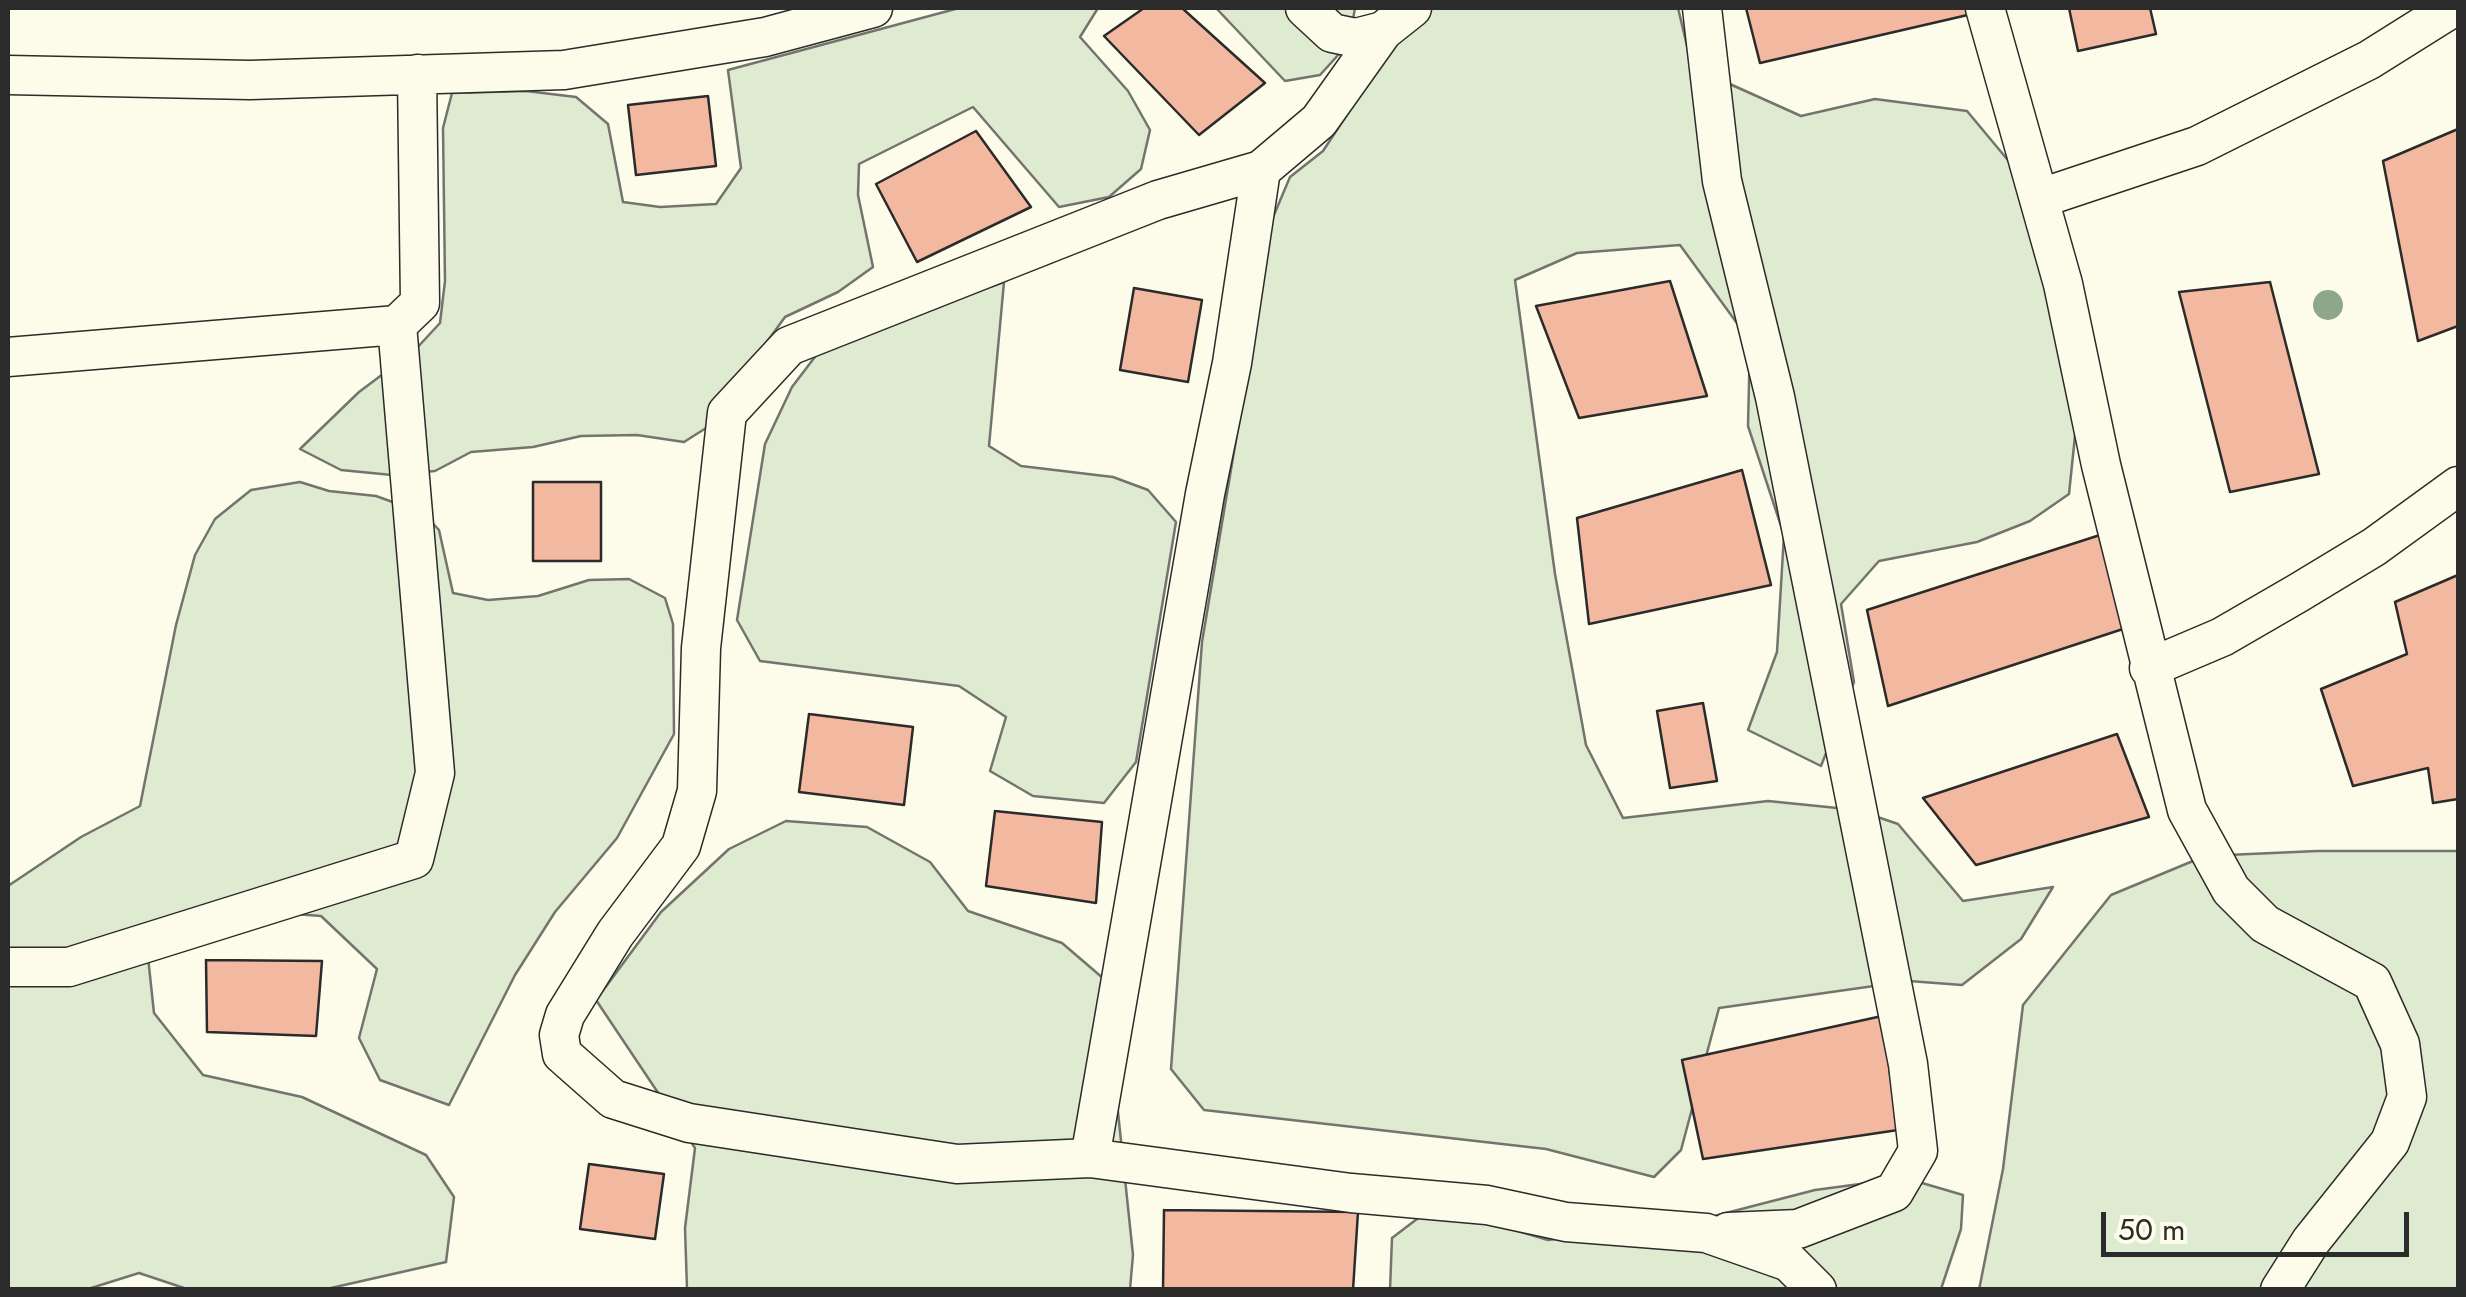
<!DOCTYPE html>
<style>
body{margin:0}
#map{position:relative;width:2466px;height:1297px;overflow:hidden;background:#fdfbea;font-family:Jost,sans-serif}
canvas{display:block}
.frame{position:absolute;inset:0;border:10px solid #2b2b2b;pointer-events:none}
.scale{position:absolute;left:2101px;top:1212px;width:308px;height:45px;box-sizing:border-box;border:5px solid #2b2b2b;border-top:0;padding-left:12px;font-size:30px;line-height:35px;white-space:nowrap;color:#2b2b2b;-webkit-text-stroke:8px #fdfbea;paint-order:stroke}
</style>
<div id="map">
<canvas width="2466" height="1297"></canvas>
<div class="frame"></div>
<div class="scale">50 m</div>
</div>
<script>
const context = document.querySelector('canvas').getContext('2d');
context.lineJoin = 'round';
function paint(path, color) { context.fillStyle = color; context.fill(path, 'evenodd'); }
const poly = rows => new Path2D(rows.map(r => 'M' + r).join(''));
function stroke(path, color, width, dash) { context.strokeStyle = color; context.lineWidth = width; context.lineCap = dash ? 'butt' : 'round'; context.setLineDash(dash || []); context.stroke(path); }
const green = poly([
 [959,8,1098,8,1080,37,1128,91,1150,130,1141,169,1109,197,1059,207,973,107,859,164,858,195,873,267,838,292,785,317,753,361,736,409,684,442,637,435,581,436,533,447,471,452,435,471,392,475,341,470,300,449,359,392,415,350,440,323,445,281,443,128,452,93,526,91,576,97,608,124,623,202,660,207,716,204,741,168,728,70,959,8],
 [1216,8,1355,8,1349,43,1320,75,1285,81,1216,8],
 [1417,8,1678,8,1692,67,1801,116,1875,99,1967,111,2012,165,2082,368,2069,494,2030,521,1977,542,1879,561,1841,604,1854,682,1821,766,1748,730,1777,652,1784,535,1748,426,1750,341,1680,245,1577,253,1515,280,1555,574,1586,745,1623,818,1768,801,1857,810,1898,824,1963,901,2053,887,2021,939,1962,985,1909,981,1719,1008,1681,1150,1654,1177,1546,1149,1204,1110,1171,1069,1202,642,1259,303,1266,234,1290,177,1323,151,1417,8],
 [1004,282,989,446,1021,466,1113,477,1148,490,1176,522,1136,762,1104,803,1033,796,990,771,1006,717,959,686,760,661,737,620,765,444,792,387,824,345,1004,282],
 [300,482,329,491,376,496,423,513,439,530,453,593,488,600,538,596,589,580,629,579,665,598,673,624,674,734,617,838,555,912,515,975,449,1105,380,1080,359,1038,377,969,321,916,242,910,148,957,154,1013,203,1075,302,1097,426,1155,454,1197,446,1262,322,1290,187,1289,139,1273,88,1289,8,1290,8,886,81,837,140,806,176,625,195,555,215,519,251,490,300,482],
 [786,821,867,827,930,862,968,911,1062,943,1104,979,1133,1255,1130,1289,687,1289,685,1228,695,1148,596,1000,661,912,729,849,786,821],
 [2317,851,2458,851,2458,1289,1979,1290,2003,1169,2023,1005,2111,895,2205,856,2317,851],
 [1905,1178,1963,1195,1961,1229,1941,1289,1390,1290,1392,1238,1434,1206,1548,1240,1695,1221,1815,1190,1905,1178]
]);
paint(green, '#deebd1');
stroke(green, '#74746e', 2.5);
const building = poly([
 [1144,8,1182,8,1265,83,1199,135,1104,36,1144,8],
 [1746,8,1970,8,1972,14,1760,63,1746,8],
 [2069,8,2150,8,2156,34,2078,51,2069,8],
 [708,96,716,166,636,175,628,105,708,96],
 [2458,129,2458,326,2418,341,2383,161,2458,129],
 [976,131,1031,207,917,262,876,184,976,131],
 [1670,281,1707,396,1579,418,1536,306,1670,281],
 [2270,282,2319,474,2230,492,2179,292,2270,282],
 [1134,288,1202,300,1188,382,1120,370,1134,288],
 [1742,470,1771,585,1589,624,1577,518,1742,470],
 [533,482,601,482,601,561,533,561,533,482],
 [2100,535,2126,628,1888,706,1867,610,2100,535],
 [2458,575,2458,799,2433,803,2428,768,2353,786,2321,689,2407,654,2395,602,2458,575],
 [1703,703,1717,781,1670,788,1657,711,1703,703],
 [809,714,913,727,904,805,799,792,809,714],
 [2117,734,2149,817,1976,865,1923,798,2117,734],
 [995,811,1102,822,1096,903,986,886,995,811],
 [206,960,322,961,316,1036,207,1032,206,960],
 [1882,1016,1898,1130,1703,1159,1682,1060,1882,1016],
 [589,1164,664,1174,655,1239,580,1229,589,1164],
 [1164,1210,1358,1212,1353,1290,1163,1290,1164,1210]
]);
paint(building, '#f2b8a0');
stroke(building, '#2b2b2b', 2.5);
const street = poly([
 [1305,8,1332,33,1356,38,1383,31,1412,8],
 [1702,8,1722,181,1775,397,1908,1064,1918,1151,1894,1192,1798,1229,1728,1232],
 [1985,8,2063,284,2101,465,2187,810,2231,890,2265,924,2372,982,2400,1044,2407,1097,2390,1142,2311,1241,2280,1290],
 [1383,31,1319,121,1261,170,1158,200,789,346,727,413,701,648,697,791,681,846,615,934,565,1015,559,1035,562,1054,613,1099,689,1123,957,1164,1090,1158,1351,1193,1487,1205,1566,1222,1706,1233,1789,1262,1817,1290],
 [8,75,250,80,564,70,765,37,873,8],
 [2041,198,2197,146,2369,60,2452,8],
 [8,357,397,325],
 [2149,668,2222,637,2298,593,2374,547,2458,486],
 [8,967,69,967,414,859,435,773,397,325,420,303,417,74],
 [1090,1158,1205,494,1232,363,1261,170]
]);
stroke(street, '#2b2b2b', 41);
stroke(street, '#fdfbea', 38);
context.fillStyle = '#8ea78a';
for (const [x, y] of [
 [2328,305]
]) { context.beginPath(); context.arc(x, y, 15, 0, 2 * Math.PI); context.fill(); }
</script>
